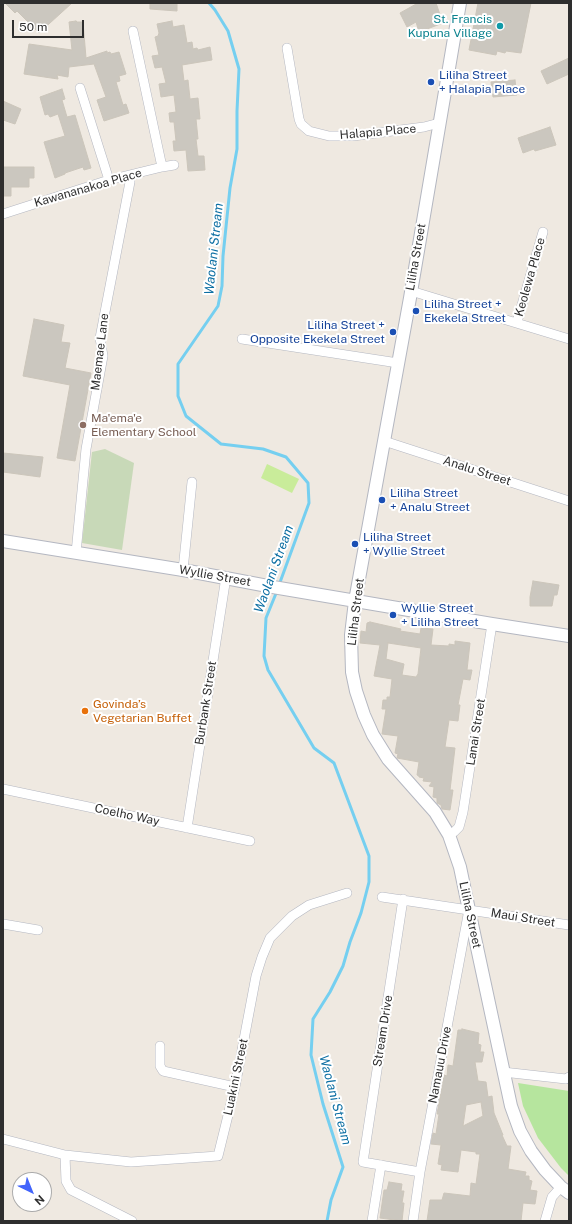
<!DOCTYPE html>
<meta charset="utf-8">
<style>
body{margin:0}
#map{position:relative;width:572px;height:1224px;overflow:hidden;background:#efe9e1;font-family:"Public Sans",sans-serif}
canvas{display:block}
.frame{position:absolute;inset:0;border:4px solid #2e2e2e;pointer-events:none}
.north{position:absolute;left:12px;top:1172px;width:40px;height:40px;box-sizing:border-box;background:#fff;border:1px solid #ababab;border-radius:50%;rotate:137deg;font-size:11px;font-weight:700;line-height:16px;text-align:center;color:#2e2e2e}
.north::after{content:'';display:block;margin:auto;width:14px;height:18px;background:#4264fb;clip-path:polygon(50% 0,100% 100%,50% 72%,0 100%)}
.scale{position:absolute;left:12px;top:20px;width:72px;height:18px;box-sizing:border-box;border:2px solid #2e2e2e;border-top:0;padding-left:5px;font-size:12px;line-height:14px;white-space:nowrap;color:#2e2e2e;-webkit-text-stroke:3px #fff;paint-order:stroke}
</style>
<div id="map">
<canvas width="572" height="1224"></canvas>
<div class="frame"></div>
<div class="north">N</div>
<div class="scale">50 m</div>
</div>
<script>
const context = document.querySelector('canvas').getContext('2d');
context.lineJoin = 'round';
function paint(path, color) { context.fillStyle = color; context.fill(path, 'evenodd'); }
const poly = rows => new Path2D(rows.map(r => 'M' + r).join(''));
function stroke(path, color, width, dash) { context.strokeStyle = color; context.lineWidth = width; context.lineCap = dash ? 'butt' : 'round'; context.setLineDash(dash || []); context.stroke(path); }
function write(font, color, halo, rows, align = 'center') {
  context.font = font + ' "Public Sans",sans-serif'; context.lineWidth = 4; context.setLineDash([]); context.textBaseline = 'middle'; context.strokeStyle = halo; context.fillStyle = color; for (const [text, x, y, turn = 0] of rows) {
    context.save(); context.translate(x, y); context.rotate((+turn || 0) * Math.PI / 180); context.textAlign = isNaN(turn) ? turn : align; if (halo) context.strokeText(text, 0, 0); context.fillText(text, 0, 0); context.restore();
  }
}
paint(poly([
 [518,1083,569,1091,569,1176,561,1168,538,1138,523,1106]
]), '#b6e59e');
paint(poly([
 [105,449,134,463,122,550,82,543,92,452]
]), '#c8d9b8');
paint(poly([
 [267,464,299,479,292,493,261,478]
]), '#c9ec9a');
stroke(poly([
 [209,3,215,10,228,31,239,69,237,111,237,149,230,188,223,256,222,286,218,306,178,364,178,396,186,416,221,444,263,449,286,457,308,483,309,503,279,585],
 [277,591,266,618,264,656,268,670,314,748,334,763,369,856,369,882,361,913,350,942,343,966,330,992,313,1019,311,1055,323,1104,343,1167,331,1200,327,1221]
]), '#75cff0', 3);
const building = poly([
 [5,3,72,3,39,33,17,11,15,13,5,3],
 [150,3,177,3,177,11,150,9,150,3],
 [418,3,436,3,443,23,419,32,416,22,407,27,400,13,418,3],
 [478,3,531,3,521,53,506,51,505,53,497,51,496,55,469,50,478,3],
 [76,21,77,22,83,22,86,58,107,51,107,53,110,52,111,54,119,52,126,74,119,76,120,81,116,82,123,105,126,104,129,113,104,121,97,100,106,97,94,64,69,67,68,77,57,75,58,79,24,74,29,44,72,50,69,22,76,21],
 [172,21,173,27,184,25,187,43,192,42,193,49,197,48,198,50,210,47,212,60,182,65,184,81,188,80,190,99,198,98,200,119,196,119,198,139,196,139,198,156,204,156,205,170,188,171,186,150,174,151,173,141,176,141,174,122,170,122,169,113,176,112,174,95,161,97,159,84,166,83,162,67,155,68,152,56,159,55,155,37,158,36,159,33,157,24,172,21],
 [569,58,569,74,547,84,541,71,569,58],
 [515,80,517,95,493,97,491,82,515,80],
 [62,89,65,99,62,100,67,117,75,115,91,168,84,170,83,167,65,173,65,174,55,178,44,142,65,136,58,114,50,117,48,114,45,115,40,97,62,89],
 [3,101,21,109,15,124,3,120,3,101],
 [550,127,556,145,535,151,534,149,523,153,518,138,550,127],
 [3,167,34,167,34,178,29,178,29,187,11,187,11,196,3,196,3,167],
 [34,319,64,325,61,342,70,343,65,368,91,373,75,461,57,458,70,385,23,376,34,319],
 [3,453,43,457,40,477,3,472,3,453],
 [533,581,559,585,557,595,554,595,552,606,530,606,530,597,533,581],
 [370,622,401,629,400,631,420,634,421,628,433,629,431,645,449,646,449,644,455,645,455,641,470,643,467,670,472,670,470,680,463,679,458,705,460,705,458,721,449,720,445,747,455,748,450,790,453,790,450,810,442,809,441,805,437,803,437,798,433,797,434,787,429,786,432,782,423,781,424,778,419,777,419,776,417,775,419,762,397,758,398,754,395,753,398,736,382,734,386,709,382,709,383,700,387,700,387,697,390,697,392,679,374,676,380,645,360,643,361,631,366,632,367,623,370,622],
 [388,643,421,648,418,674,416,677,402,675,404,664,386,659,388,643],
 [462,1029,479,1033,478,1044,481,1045,480,1052,484,1052,482,1062,475,1062,478,1081,486,1082,488,1097,492,1096,494,1113,503,1135,502,1135,507,1146,511,1146,508,1169,526,1172,525,1176,529,1176,529,1180,532,1181,530,1190,537,1191,535,1204,523,1203,521,1221,427,1221,430,1200,442,1200,444,1193,470,1196,471,1183,476,1184,480,1154,476,1154,476,1152,461,1150,458,1172,441,1170,442,1165,438,1164,441,1145,431,1144,433,1133,436,1134,439,1114,437,1114,444,1075,447,1076,448,1065,453,1066,458,1030,462,1030,462,1029],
 [481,1102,483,1116,463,1126,466,1105,481,1102],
 [389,1182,402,1184,401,1191,404,1191,402,1203,404,1203,402,1221,380,1218,384,1190,387,1190,389,1182]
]);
paint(building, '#cbc7bf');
stroke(building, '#cbc5ba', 1);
const street = poly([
 [133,31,162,167],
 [287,48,299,119,301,124,309,131,329,136,353,136,424,127,439,123],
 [80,88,109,180],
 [3,214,109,180,162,167,174,165],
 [411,291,569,339],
 [517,322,543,232],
 [242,339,398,363],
 [384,441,569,501],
 [76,553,86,449,103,356,100,338,130,182,129,176],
 [183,570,192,482],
 [3,789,250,841],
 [187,828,226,577],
 [449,835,454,832,459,827,463,812,492,624],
 [382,897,569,925],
 [403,899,363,1162,420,1172],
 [3,924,38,930],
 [160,1046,160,1066,163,1071,235,1087],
 [503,1072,566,1079,569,1077],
 [3,1139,65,1155,66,1181,71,1190,132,1221],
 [65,1155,131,1162,218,1156,235,1087,256,976,262,957,270,938,292,916,309,905,347,893],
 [372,1221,381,1165],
 [413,1221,420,1172,468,915],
 [545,1221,552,1197,561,1187]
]);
const secondary = poly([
 [460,3,410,298,355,601,351,635,352,672,356,691,364,715,373,735,388,759,435,812,449,835,460,867,469,910,511,1106,520,1131,531,1151,545,1170,561,1187,569,1193],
 [3,541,183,570,273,587,492,624,569,636]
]);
stroke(street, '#b4b7c1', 10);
stroke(secondary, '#b4b7c1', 14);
stroke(street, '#fff', 9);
stroke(secondary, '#fff', 12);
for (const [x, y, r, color] of [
 [500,26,4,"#0f9aa8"],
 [431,82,4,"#1a4fb4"],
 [416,311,4,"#1a4fb4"],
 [393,332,4,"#1a4fb4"],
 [83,425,4,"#8d6e63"],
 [382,500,4,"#1a4fb4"],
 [355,544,4,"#1a4fb4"],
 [393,615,4,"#1a4fb4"],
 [85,711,4,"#e8710a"]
]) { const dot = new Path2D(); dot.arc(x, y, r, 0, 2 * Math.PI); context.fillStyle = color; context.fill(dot); stroke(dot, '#fff', 1.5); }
write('12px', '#0d838f', '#fff', [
 ["St. Francis",492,19],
 ["Kupuna Village",492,33]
], 'right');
write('12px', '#164399', '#fff', [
 ["Liliha Street",439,75],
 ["+ Halapia Place",439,89],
 ["Liliha Street +",424,304],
 ["Ekekela Street",424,318],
 ["Liliha Street +",385,325,"right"],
 ["Opposite Ekekela Street",385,339,"right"],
 ["Liliha Street",390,493],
 ["+ Analu Street",390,507],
 ["Liliha Street",363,537],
 ["+ Wyllie Street",363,551],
 ["Wyllie Street",401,608],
 ["+ Liliha Street",401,622]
], 'left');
write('12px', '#2e2e2e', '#fff', [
 ["Halapia Place",378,132,-5],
 ["Kawananakoa Place",88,188,-16],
 ["Liliha Street",416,257,-80],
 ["Keolewa Place",530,277,-74],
 ["Maemae Lane",100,352,-83],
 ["Analu Street",477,471,18],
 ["Wyllie Street",215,576,10],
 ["Liliha Street",356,612,-83],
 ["Burbank Street",206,703,-81],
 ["Lanai Street",476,732,-81],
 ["Coelho Way",127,815,12],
 ["Liliha Street",470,915,78],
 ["Maui Street",523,918,9],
 ["Stream Drive",383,1031,-81],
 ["Namauu Drive",440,1065,-79],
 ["Luakini Street",236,1077,-78]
]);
write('12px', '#785e54', '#fff', [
 ["Ma'ema'e",91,418],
 ["Elementary School",91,432]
], 'left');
write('12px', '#c56008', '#fff', [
 ["Govinda’s",93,704],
 ["Vegetarian Buffet",93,718]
], 'left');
write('italic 13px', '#0d6fa3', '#fff', [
 ["Waolani Stream",214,249,-84],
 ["Waolani Stream",274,569,-70],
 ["Waolani Stream",335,1100,75]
]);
</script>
